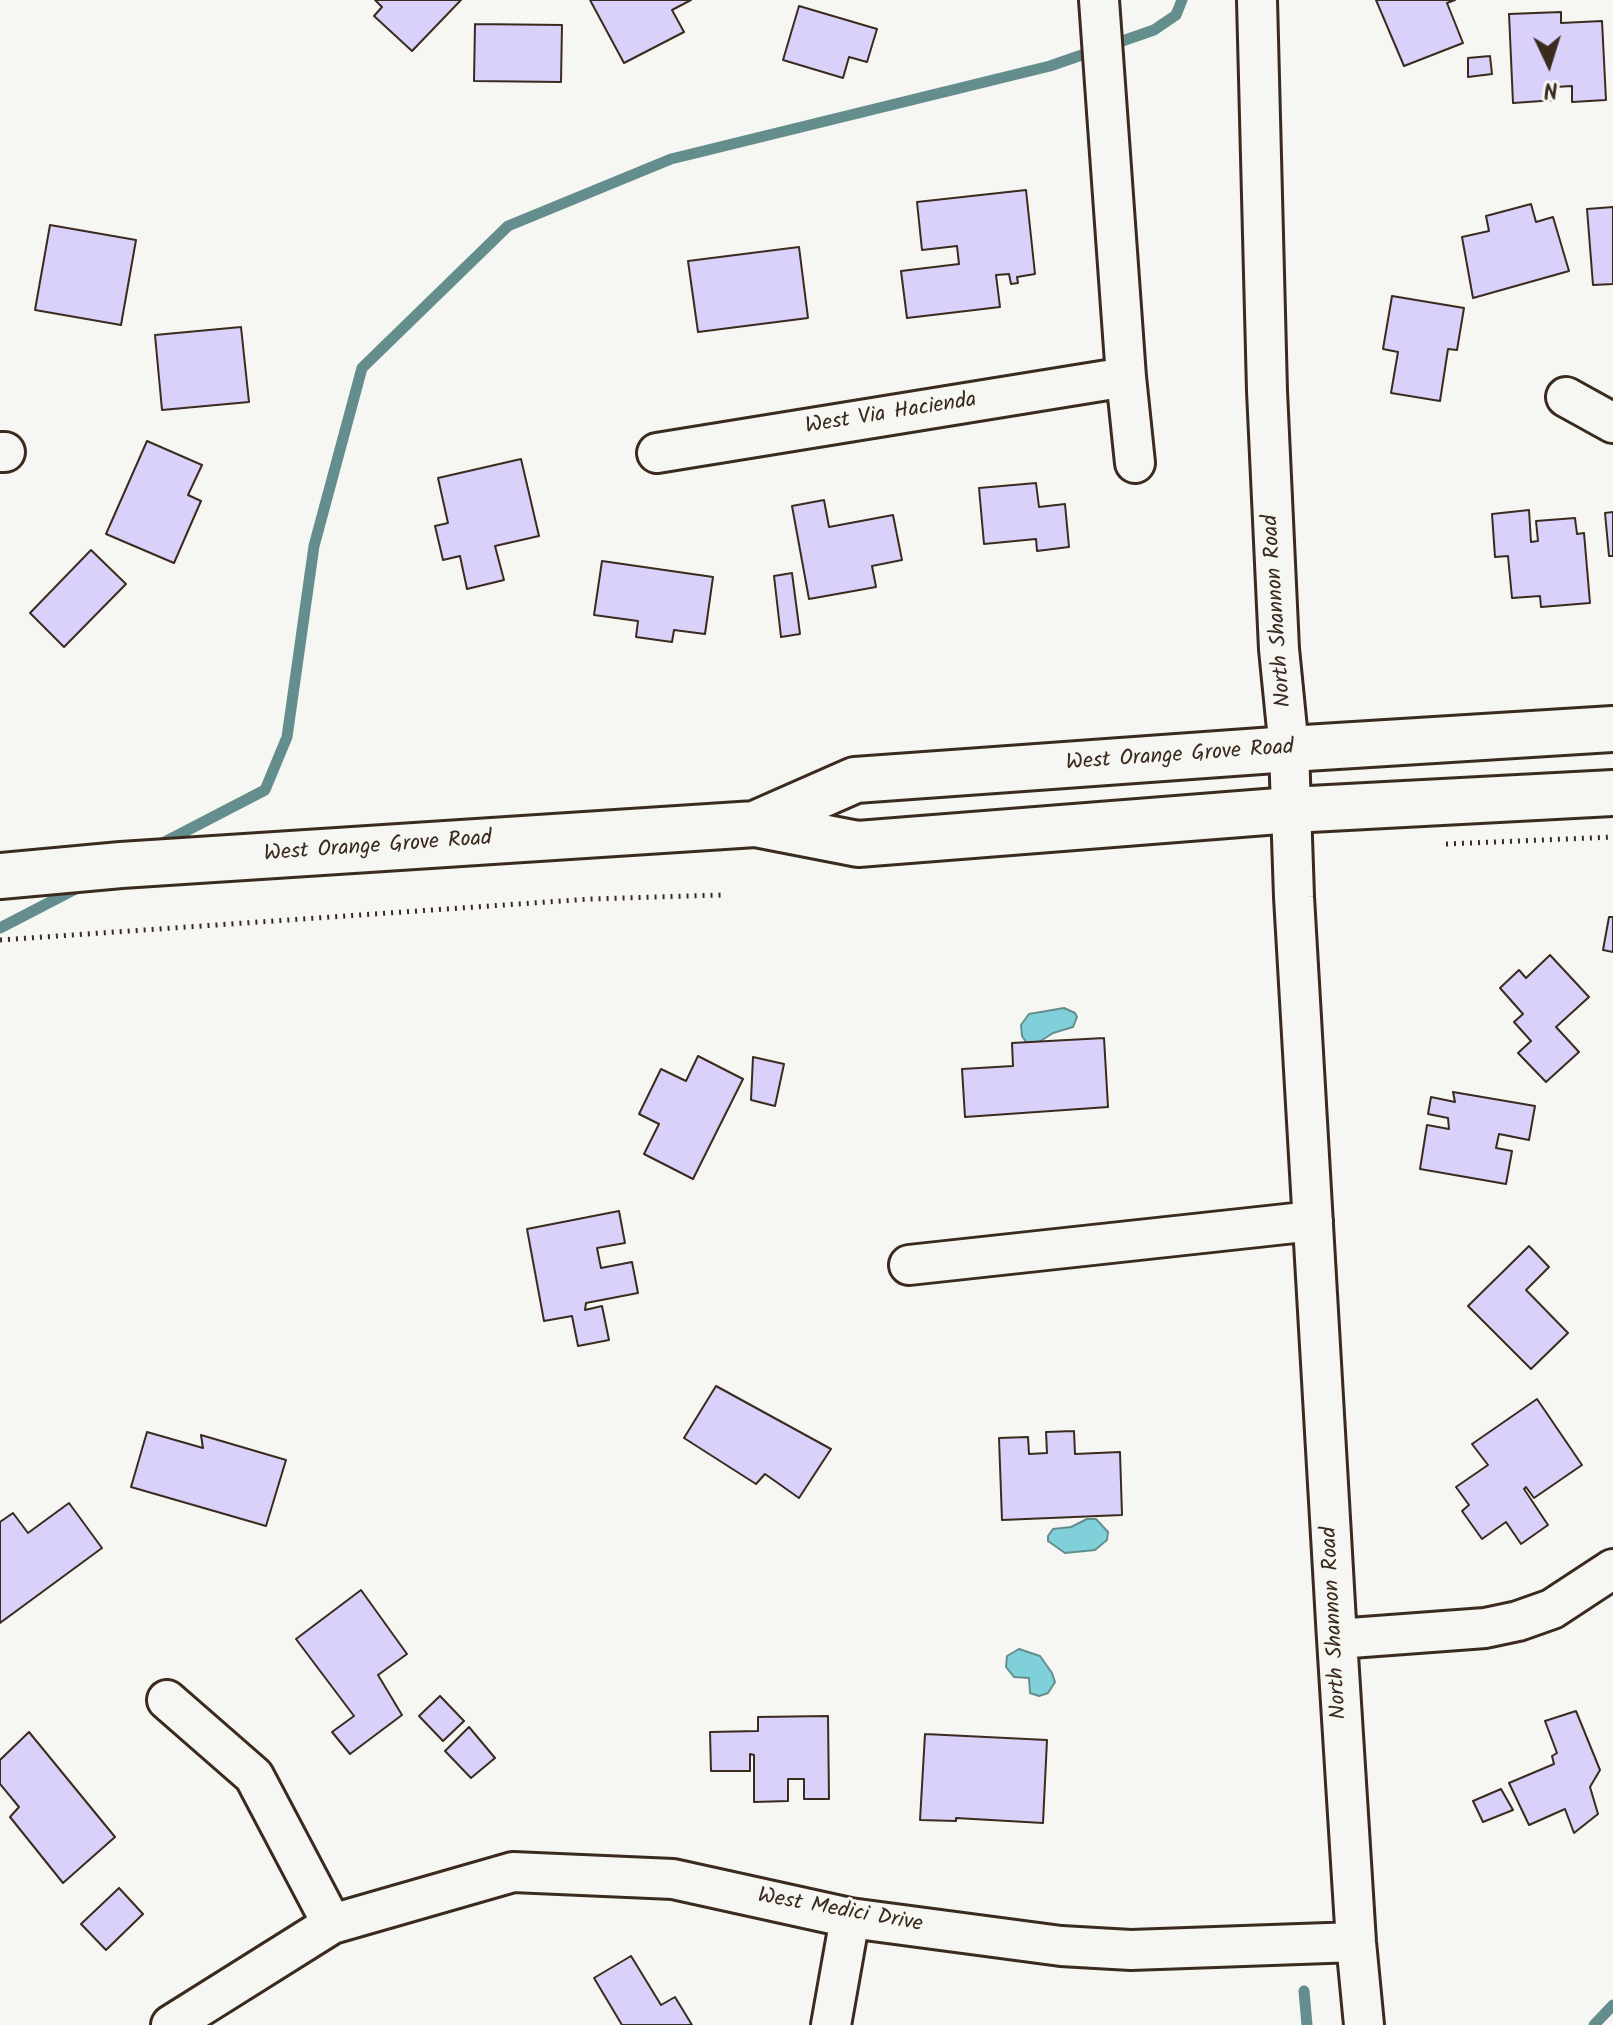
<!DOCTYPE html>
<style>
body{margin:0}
#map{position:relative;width:1613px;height:2025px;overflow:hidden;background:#f6f6f2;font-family:Kalam,sans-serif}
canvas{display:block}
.north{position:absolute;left:1509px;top:24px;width:80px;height:80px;-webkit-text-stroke:6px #f6f6f2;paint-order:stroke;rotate:176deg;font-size:22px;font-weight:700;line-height:32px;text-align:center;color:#3b2a1e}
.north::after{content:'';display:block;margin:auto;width:28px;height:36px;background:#3b2a1e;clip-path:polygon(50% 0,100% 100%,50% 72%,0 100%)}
</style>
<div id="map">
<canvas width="1613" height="2025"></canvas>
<div class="north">N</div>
</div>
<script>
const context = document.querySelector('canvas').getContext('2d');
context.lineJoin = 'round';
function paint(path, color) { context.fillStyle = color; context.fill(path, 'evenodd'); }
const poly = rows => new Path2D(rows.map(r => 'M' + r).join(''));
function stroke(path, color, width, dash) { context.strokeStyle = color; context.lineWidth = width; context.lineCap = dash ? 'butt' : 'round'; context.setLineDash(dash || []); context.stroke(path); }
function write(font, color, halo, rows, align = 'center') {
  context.font = font + ' Kalam,sans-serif'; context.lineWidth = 6; context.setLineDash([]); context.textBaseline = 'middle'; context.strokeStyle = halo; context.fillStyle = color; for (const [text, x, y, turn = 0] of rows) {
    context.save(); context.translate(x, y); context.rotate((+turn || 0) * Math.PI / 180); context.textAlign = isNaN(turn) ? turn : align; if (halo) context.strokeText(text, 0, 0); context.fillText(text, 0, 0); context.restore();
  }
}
const water = poly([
 [1064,1008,1075,1013,1077,1017,1073,1027,1053,1033,1036,1044,1026,1042,1022,1036,1021,1025,1029,1014,1064,1008],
 [1087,1519,1096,1519,1108,1532,1107,1540,1095,1550,1065,1553,1048,1541,1048,1536,1053,1529,1071,1527,1087,1519],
 [1019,1649,1040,1656,1052,1673,1055,1682,1048,1693,1039,1696,1030,1693,1029,1678,1014,1677,1006,1667,1007,1656,1019,1649]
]);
paint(water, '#80d0d9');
stroke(water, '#648e8e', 2);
stroke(poly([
 [157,846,265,790,287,737,314,546,362,368,508,226,671,159,1050,66,1154,30,1176,15,1182,0],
 [0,928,81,886],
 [1304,1991,1307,2025],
 [1594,2025,1613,2005]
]), '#648e8e', 11);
const building = poly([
 [375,0,461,0,412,51,374,16,382,7,375,0],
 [590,0,691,0,672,10,684,32,624,63,590,0],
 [1376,0,1455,0,1447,3,1463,43,1404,66,1376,0],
 [799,6,877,29,867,62,849,57,843,78,783,60,799,6],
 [1561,12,1561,23,1602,21,1606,100,1572,102,1572,86,1555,87,1556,100,1513,103,1509,14,1561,12],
 [475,24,562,25,561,82,474,81,475,24],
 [1490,56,1492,74,1468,77,1468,58,1490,56],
 [1026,190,1035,274,1017,277,1018,283,1011,284,1009,274,996,275,1000,307,907,318,901,271,959,264,957,246,922,250,917,202,1026,190],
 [1531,204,1536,222,1553,217,1569,271,1473,298,1462,237,1489,231,1486,216,1531,204],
 [1613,207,1613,284,1593,285,1587,209,1613,207],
 [50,225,136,240,121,325,35,310,50,225],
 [799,247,808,318,698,332,688,261,799,247],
 [1392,296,1464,308,1457,350,1448,349,1440,401,1391,393,1398,352,1383,349,1392,296],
 [241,327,249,402,162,410,155,335,241,327],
 [147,441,202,465,188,495,201,501,174,563,106,534,147,441],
 [521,459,539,536,495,546,504,580,467,589,460,556,443,560,435,526,448,523,438,478,521,459],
 [1036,483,1039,507,1065,504,1069,547,1037,551,1036,539,984,544,979,488,1036,483],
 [824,500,829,527,893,515,902,560,872,566,876,587,809,599,792,506,824,500],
 [1529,510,1531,542,1538,541,1536,521,1575,518,1577,534,1584,533,1590,603,1541,607,1540,596,1512,598,1508,556,1495,557,1492,514,1529,510],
 [1613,512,1613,556,1609,556,1605,513,1613,512],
 [91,550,126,584,64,647,30,613,91,550],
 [602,561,713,577,705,634,674,630,672,642,636,637,638,621,594,615,602,561],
 [792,573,800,634,781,637,774,576,792,573],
 [1609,917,1613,917,1613,952,1603,950,1609,917],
 [1550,955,1589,997,1556,1027,1579,1052,1546,1082,1518,1053,1531,1041,1514,1022,1523,1014,1500,988,1519,970,1526,978,1550,955],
 [1104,1038,1108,1107,965,1117,962,1069,1013,1066,1012,1043,1104,1038],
 [698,1056,743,1079,693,1179,644,1154,659,1124,639,1114,661,1069,686,1081,698,1056],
 [753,1057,784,1064,775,1106,751,1100,753,1057],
 [1453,1092,1535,1106,1529,1140,1499,1134,1496,1148,1512,1151,1506,1184,1420,1169,1427,1125,1449,1129,1448,1118,1428,1114,1431,1097,1455,1102,1453,1092],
 [619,1211,625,1243,597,1248,601,1268,632,1262,638,1293,586,1303,585,1310,602,1306,609,1340,578,1346,572,1316,544,1321,527,1229,619,1211],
 [1529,1246,1549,1267,1526,1290,1568,1333,1531,1369,1468,1306,1529,1246],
 [716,1386,831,1449,799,1498,765,1474,756,1484,684,1438,716,1386],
 [1537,1399,1582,1465,1534,1498,1526,1487,1524,1489,1548,1525,1521,1544,1506,1522,1482,1539,1462,1511,1469,1505,1456,1487,1488,1465,1472,1444,1537,1399],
 [1074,1431,1075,1454,1120,1452,1122,1515,1002,1520,999,1438,1028,1437,1029,1454,1047,1453,1046,1432,1074,1431],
 [147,1432,203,1448,201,1435,286,1460,266,1526,131,1487,147,1432],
 [69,1503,102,1548,0,1623,0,1522,13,1513,28,1533,69,1503],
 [361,1590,407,1654,378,1675,402,1715,350,1754,332,1732,354,1716,296,1639,361,1590],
 [440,1696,464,1721,443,1741,419,1716,440,1696],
 [1576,1711,1600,1770,1590,1787,1598,1814,1574,1833,1565,1809,1529,1825,1509,1783,1554,1764,1552,1756,1557,1753,1545,1721,1576,1711],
 [828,1716,829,1799,804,1799,804,1779,788,1779,788,1801,754,1802,754,1755,750,1754,750,1771,711,1771,710,1732,758,1731,758,1717,828,1716],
 [469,1727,495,1758,471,1778,445,1751,469,1727],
 [29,1732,115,1837,63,1883,10,1817,19,1807,0,1784,0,1760,29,1732],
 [925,1734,1047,1740,1043,1823,956,1818,956,1821,920,1820,925,1734],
 [1501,1789,1513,1810,1483,1822,1473,1801,1501,1789],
 [119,1888,143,1914,106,1950,81,1924,119,1888],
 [631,1956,661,2005,675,1997,692,2025,622,2025,594,1978,631,1956]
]);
paint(building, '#d9d1f9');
stroke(building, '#3b2a1e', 2);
const minor = poly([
 [1099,0,1126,377,1135,463],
 [1257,0,1267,391,1279,649,1289,749,1294,897,1337,1639,1356,1942,1364,2025],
 [1566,397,1613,423],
 [0,452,5,452],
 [657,453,1126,377],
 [909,1265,1313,1221],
 [1337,1639,1485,1628,1518,1621,1552,1609,1613,1569],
 [167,1700,254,1776,332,1924],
 [171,2025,332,1924,513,1872,673,1879,850,1918,1061,1946,1131,1950,1356,1942],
 [831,2025,850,1918]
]);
const major = poly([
 [755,824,855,780,1289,749,1613,729],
 [0,876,121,865,755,824,858,844,1291,810,1613,793]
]);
stroke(minor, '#3b2a1e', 44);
stroke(major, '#3b2a1e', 50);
stroke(poly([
 [1446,844,1613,837],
 [0,940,590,899,723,895]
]), '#3b2a1e', 5, [2, 6]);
stroke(minor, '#f6f6f2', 38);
stroke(major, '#f6f6f2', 44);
write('22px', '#3b2a1e', '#f6f6f2', [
 ["West Via Hacienda",891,415,-9],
 ["North Shannon Road",1279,611,-94],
 ["West Orange Grove Road",1180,757,-4],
 ["West Orange Grove Road",378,848,-4],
 ["North Shannon Road",1336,1623,-93],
 ["West Medici Drive",840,1912,10]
]);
</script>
